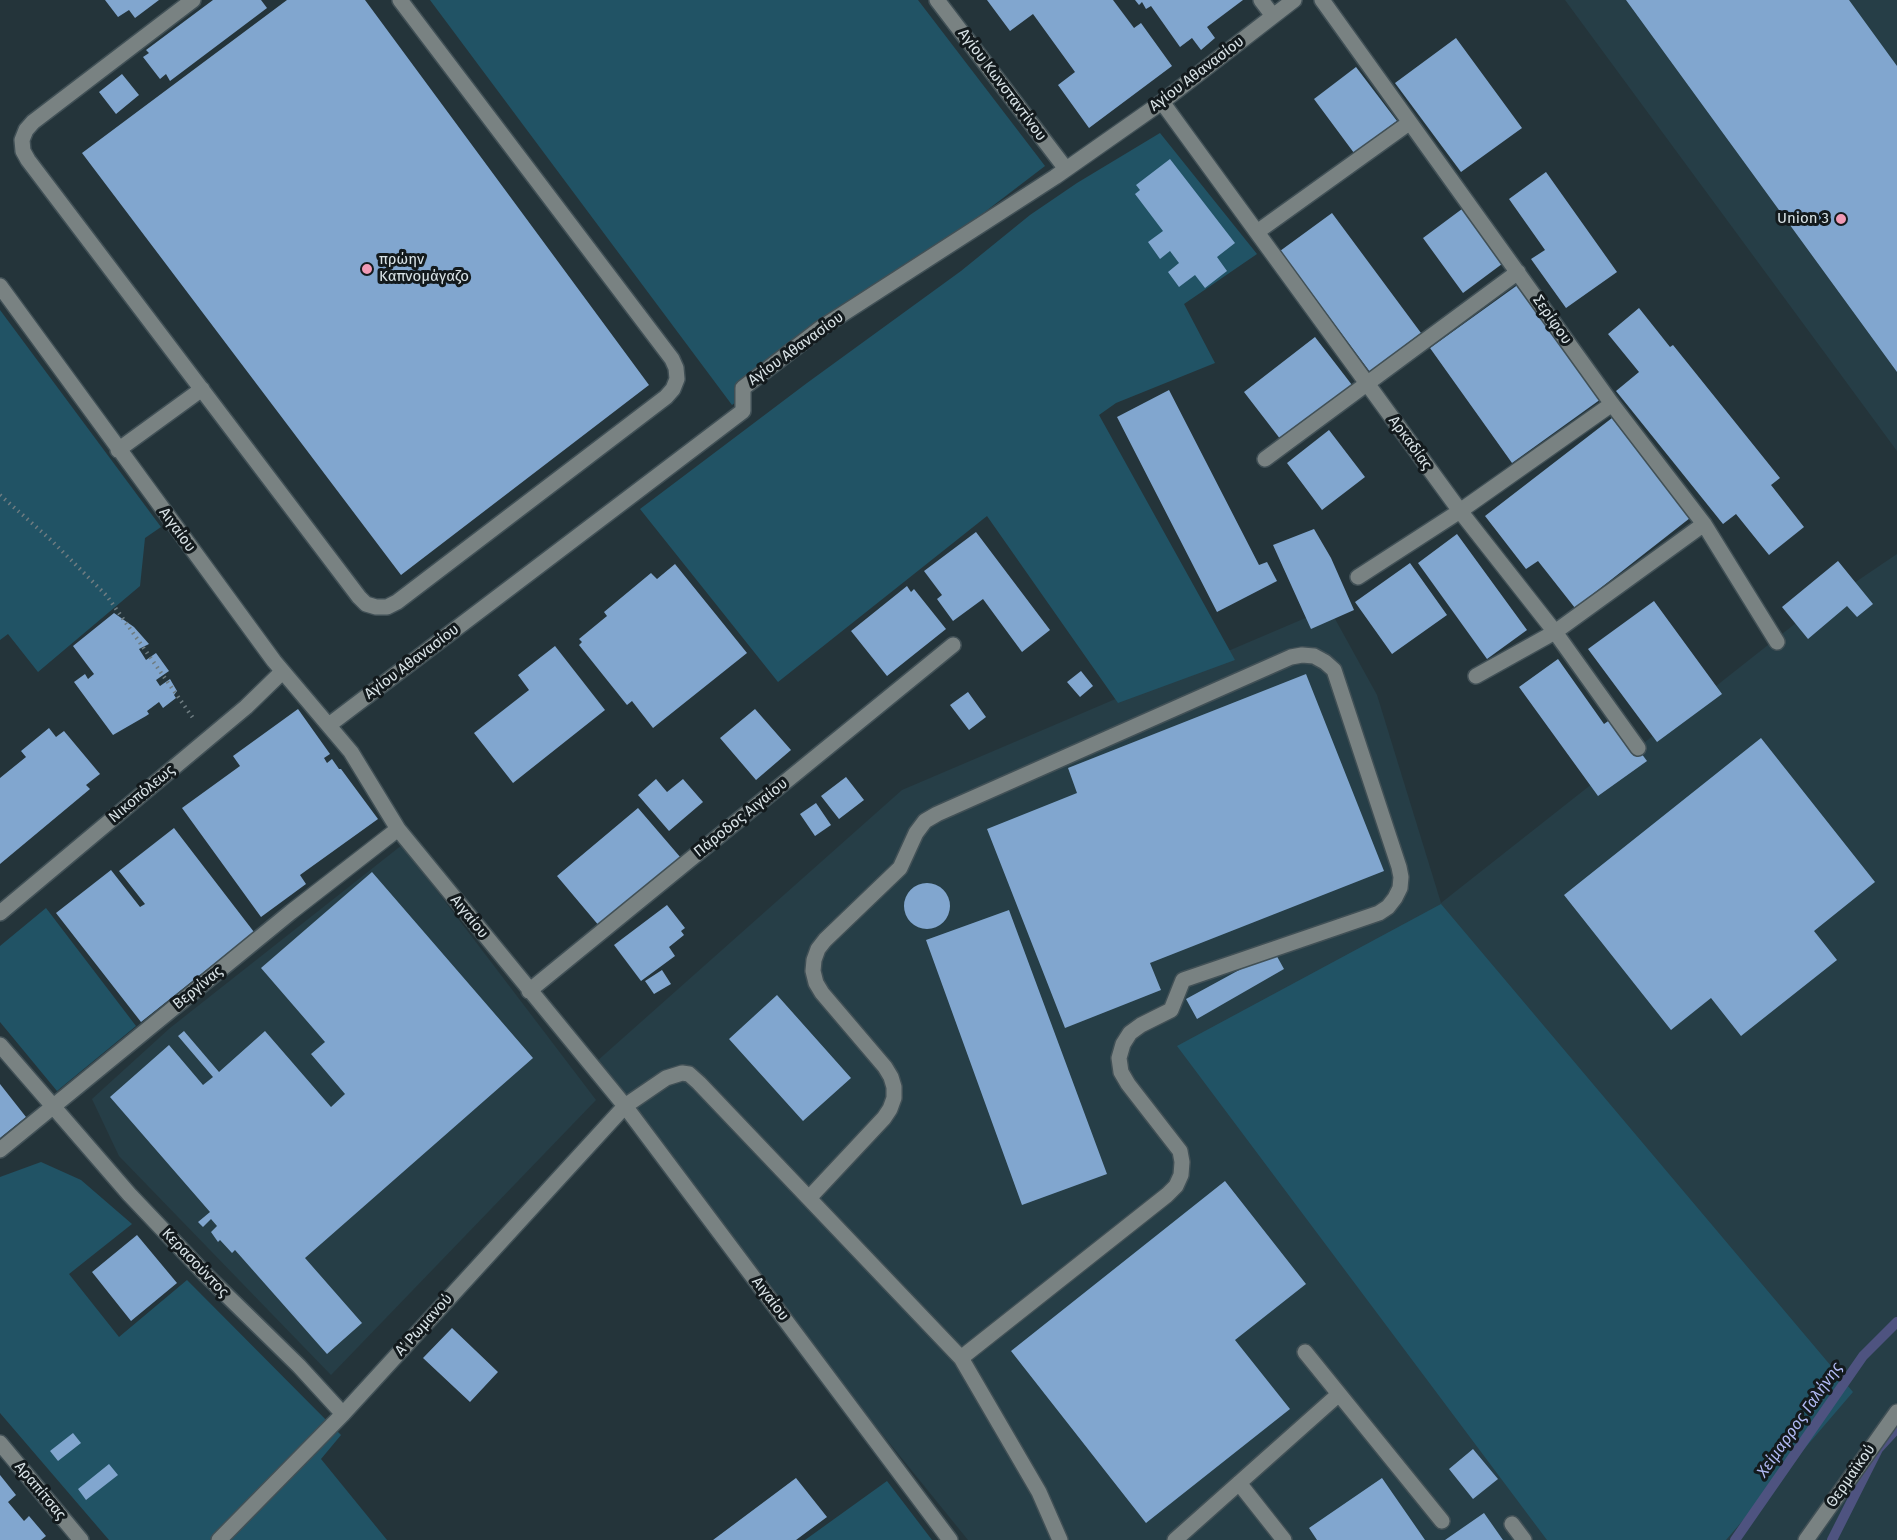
<!DOCTYPE html>
<meta charset="utf-8">
<style>
body{margin:0}
canvas{display:block;background:#24343a}
</style>
<canvas width="1897" height="1540"></canvas>
<script>
const context = document.querySelector('canvas').getContext('2d');
context.lineJoin = 'round';
function paint(path, color) { context.fillStyle = color; context.fill(path, 'evenodd'); }
const poly = rows => new Path2D(rows.map(r => 'M' + r).join(''));
function stroke(path, color, width, dash) { context.strokeStyle = color; context.lineWidth = width; context.lineCap = dash ? 'butt' : 'round'; context.setLineDash(dash || []); context.stroke(path); }
function write(font, color, halo, rows, align = 'center') {
  context.font = font + ' "Fira Sans",sans-serif'; context.lineWidth = 6; context.setLineDash([]); context.textBaseline = 'middle'; context.strokeStyle = halo; context.fillStyle = color; for (const [text, x, y, turn = 0] of rows) {
    context.save(); context.translate(x, y); context.rotate((+turn || 0) * Math.PI / 180); context.textAlign = isNaN(turn) ? turn : align; if (halo) context.strokeText(text, 0, 0); context.fillText(text, 0, 0); context.restore();
  }
}
paint(poly([
 [1565,0,1897,0,1897,451],
 [1897,554,1897,1540,968,1540,587,1070,902,790,1329,608,1377,695,1441,903,1801,619],
 [402,845,596,1100,331,1375,119,1156,92,1099,170,1028]
]), '#263e47');
paint(poly([
 [430,0,918,0,1045,166,732,405],
 [1160,133,1257,254,1184,304,1215,363,1116,403,1099,415,1235,660,1118,703,987,516,778,682,640,509,807,383,961,271,1030,215,1077,183],
 [0,310,161,527,145,538,140,586,38,672,8,634,0,640],
 [1441,904,1853,1392,1726,1540,1547,1540,1177,1046],
 [46,908,136,1026,57,1091,0,1022,0,946],
 [41,1162,81,1180,132,1224,69,1274,119,1337,187,1280,341,1435,321,1459,387,1540,109,1540,0,1413,0,1177],
 [887,1481,932,1540,805,1540]
]), '#215365');
stroke(poly([
 [1735,1540,1863,1356,1897,1322],
 [1832,1540,1878,1449,1897,1428]
]), '#4e5380', 10);
paint(poly([
 [105,0,159,0,135,18,129,10,118,17],
 [213,0,261,0,267,8,170,81,166,74,160,79,143,57,149,53,146,50],
 [287,0,365,0,649,385,401,575,82,153],
 [987,0,1113,0,1134,28,1141,23,1172,66,1089,128,1058,85,1075,72,1033,14,1010,31],
 [1135,0,1243,0,1207,27,1215,38,1201,50,1192,38,1180,47,1151,6,1146,9,1142,2,1139,5],
 [1626,0,1849,0,1897,66,1897,372],
 [1456,38,1522,128,1461,172,1395,83],
 [1356,67,1397,121,1354,153,1314,99],
 [122,74,139,95,116,114,99,92],
 [1170,159,1235,243,1217,257,1227,271,1205,288,1195,275,1179,287,1168,272,1179,263,1170,251,1160,259,1148,242,1163,231,1135,194,1140,190,1136,185],
 [1546,172,1617,272,1566,308,1531,259,1545,250,1509,199],
 [1466,206,1506,261,1463,293,1423,238],
 [1332,213,1421,333,1370,372,1280,251],
 [1519,284,1601,399,1512,463,1430,348],
 [1639,308,1670,347,1673,345,1780,478,1771,485,1804,527,1769,555,1736,514,1723,524,1616,391,1639,372,1608,334],
 [1315,337,1352,385,1281,440,1244,392],
 [1169,390,1259,565,1267,562,1277,581,1217,612,1117,417],
 [1612,418,1690,518,1575,608,1538,561,1526,569,1485,516],
 [1329,430,1365,477,1322,510,1287,463],
 [1314,529,1331,558,1354,610,1311,629,1273,545],
 [976,532,1050,630,1022,652,983,599,953,621,937,599,942,595,924,571],
 [1457,534,1527,630,1487,659,1418,563],
 [1838,561,1873,604,1857,617,1847,606,1808,639,1782,607],
 [1410,563,1447,615,1392,654,1355,602],
 [675,564,747,653,653,728,632,701,627,705,579,645,582,642,579,639,607,616,604,612,651,573,657,579],
 [907,586,911,592,914,589,946,629,887,676,851,631],
 [1654,601,1722,694,1657,742,1588,649],
 [114,613,134,627,149,644,139,649,146,660,156,653,169,671,156,680,160,686,170,679,177,691,174,695,176,698,163,708,159,702,147,711,149,714,146,716,113,735,74,682,85,674,88,679,94,674,73,646],
 [555,646,605,710,513,783,474,733,529,690,518,675],
 [1558,659,1604,724,1614,717,1647,761,1598,796,1519,687],
 [1081,671,1093,686,1080,697,1067,682],
 [1306,674,1384,871,1150,963,1161,990,1065,1028,987,829,1077,793,1068,768],
 [968,692,986,717,969,730,950,705],
 [298,709,330,754,324,758,327,763,332,759,339,769,341,769,378,819,300,875,306,884,261,917,182,808,240,766,233,756],
 [755,709,791,750,756,780,720,738],
 [49,728,56,737,64,731,100,774,86,785,90,789,0,864,0,778,26,757,21,751],
 [1761,738,1875,882,1814,931,1837,960,1741,1036,1711,998,1671,1030,1564,895],
 [846,777,864,800,839,819,821,796],
 [656,779,667,792,683,779,703,802,669,831,638,795],
 [816,803,831,825,815,836,800,814],
 [638,808,681,858,600,927,557,876],
 [174,828,254,932,141,1022,56,913,111,870,140,907,145,904,119,871],
 [372,872,533,1058,305,1258,362,1323,327,1354,235,1250,232,1253,220,1240,218,1242,211,1232,217,1226,211,1219,203,1227,198,1222,210,1212,110,1097,169,1045,203,1085,213,1077,178,1036,184,1031,219,1072,265,1031,331,1107,345,1094,311,1054,325,1042,261,968],
 '904 906a23 23 0 1 1 46 0a23 23 0 1 1-46 0Z',
 [667,905,685,928,681,931,684,935,669,947,675,956,641,981,614,945],
 [1009,910,1107,1174,1022,1205,926,940],
 [1274,951,1284,969,1197,1019,1186,999],
 [662,970,671,984,654,994,645,981],
 [777,995,851,1078,803,1121,729,1039],
 [0,1084,26,1117,0,1138],
 [1225,1181,1306,1284,1235,1340,1290,1409,1146,1523,1011,1351],
 [137,1235,177,1283,131,1321,92,1272],
 [452,1328,498,1372,470,1402,423,1358],
 [73,1433,81,1443,58,1461,50,1451],
 [1473,1449,1498,1479,1473,1499,1449,1469],
 [109,1464,118,1475,86,1500,78,1489],
 [0,1475,16,1495,8,1502,24,1521,29,1516,46,1536,41,1540,0,1540],
 [796,1478,827,1517,796,1540,713,1540],
 [1382,1478,1425,1540,1317,1540,1309,1528],
 [1484,1513,1503,1540,1445,1540]
]), '#81a6cf');
const minor = poly([
 [193,0,33,122,26,130,22,140,23,151,28,160,359,597,366,604,376,607,387,607,397,602,666,397,673,389,677,379,676,368,672,359,400,0],
 [937,0,1066,169],
 [1261,0,1273,16],
 [1322,0,1612,404,1704,524,1777,642],
 [1162,102,1460,511,1555,632,1638,748],
 [1257,232,1409,123],
 [0,286,274,661,351,752,398,829,625,1106,950,1540],
 [118,450,202,389],
 [1265,459,1518,272],
 [1358,577,1460,511,1612,404],
 [1476,676,1555,632,1704,524],
 [329,725,743,411,743,388,821,328,1055,177,1162,102,1294,0],
 [0,913,246,707,282,672],
 [529,991,953,645],
 [0,1045,129,1194,205,1274,299,1366,343,1414],
 [0,1150,291,912,398,829],
 [810,1197,884,1118,890,1109,894,1098,894,1087,891,1077,885,1067,822,993,816,983,813,971,814,960,818,949,825,940,900,868,916,833,925,821,937,814,1291,657,1302,655,1314,656,1325,662,1334,670,1399,867,1401,877,1400,888,1395,898,1388,907,1379,913,1183,980,1171,1010,1141,1025,1130,1033,1123,1044,1119,1058,1121,1072,1128,1084,1180,1151,1182,1162,1181,1175,1176,1186,1167,1195,961,1358],
 [1305,1352,1442,1521],
 [0,1443,81,1540],
 [1239,1483,1284,1540],
 [1512,1524,1524,1540],
 [219,1540,343,1414,625,1106,666,1078,682,1073,689,1074,699,1083,961,1358,1039,1492,1060,1540],
 [1175,1540,1339,1394],
 [1806,1540,1897,1412]
]);
stroke(minor, '#415056', 18);
stroke(poly([
 [0,495,51,540,107,596,193,718]
]), '#6e7c81', 4, [1.5, 4.5]);
stroke(minor, '#798282', 15);
for (const [x, y, r, color] of [
 [1841,219,6,"#f09ab6"],
 [367,269,6,"#f09ab6"]
]) { const dot = new Path2D(); dot.arc(x, y, r, 0, 2 * Math.PI); context.fillStyle = color; context.fill(dot); stroke(dot, '#131a1d', 2); }
write('15px', '#dae4e8', '#131a1d', [
 ["Αγίου Αθανασίου",1197,74,-37],
 ["Αγίου Κωνσταντίνου",1002,85,53],
 ["Σερίφου",1552,320,55],
 ["Αγίου Αθανασίου",796,349,-36],
 ["Αρκαδίας",1410,443,54],
 ["Αιγαίου",177,530,54],
 ["Αγίου Αθανασίου",412,662,-37],
 ["Νικοπόλεως",142,794,-40],
 ["Πάροδος Αιγαίου",741,818,-39],
 ["Αιγαίου",469,917,51],
 ["Βεργίνας",198,988,-39],
 ["Κερασούντος",195,1263,46],
 ["Αιγαίου",770,1299,53],
 ["Α΄ Ρωμανού",424,1325,-48],
 ["Θερμαϊκού",1851,1476,-55],
 ["Αραπίτσας",40,1491,50]
]);
write('15px', '#dae4e8', '#131a1d', [
 ["Union 3",1829,219],
 ["πρώην",379,260,"left"],
 ["Καπνομάγαζο",379,277,"left"]
], 'right');
write('italic 16px', '#b2baf4', '#131a1d', [
 ["Χείμαρρος Γαλήνης",1800,1420,-55]
]);
</script>
